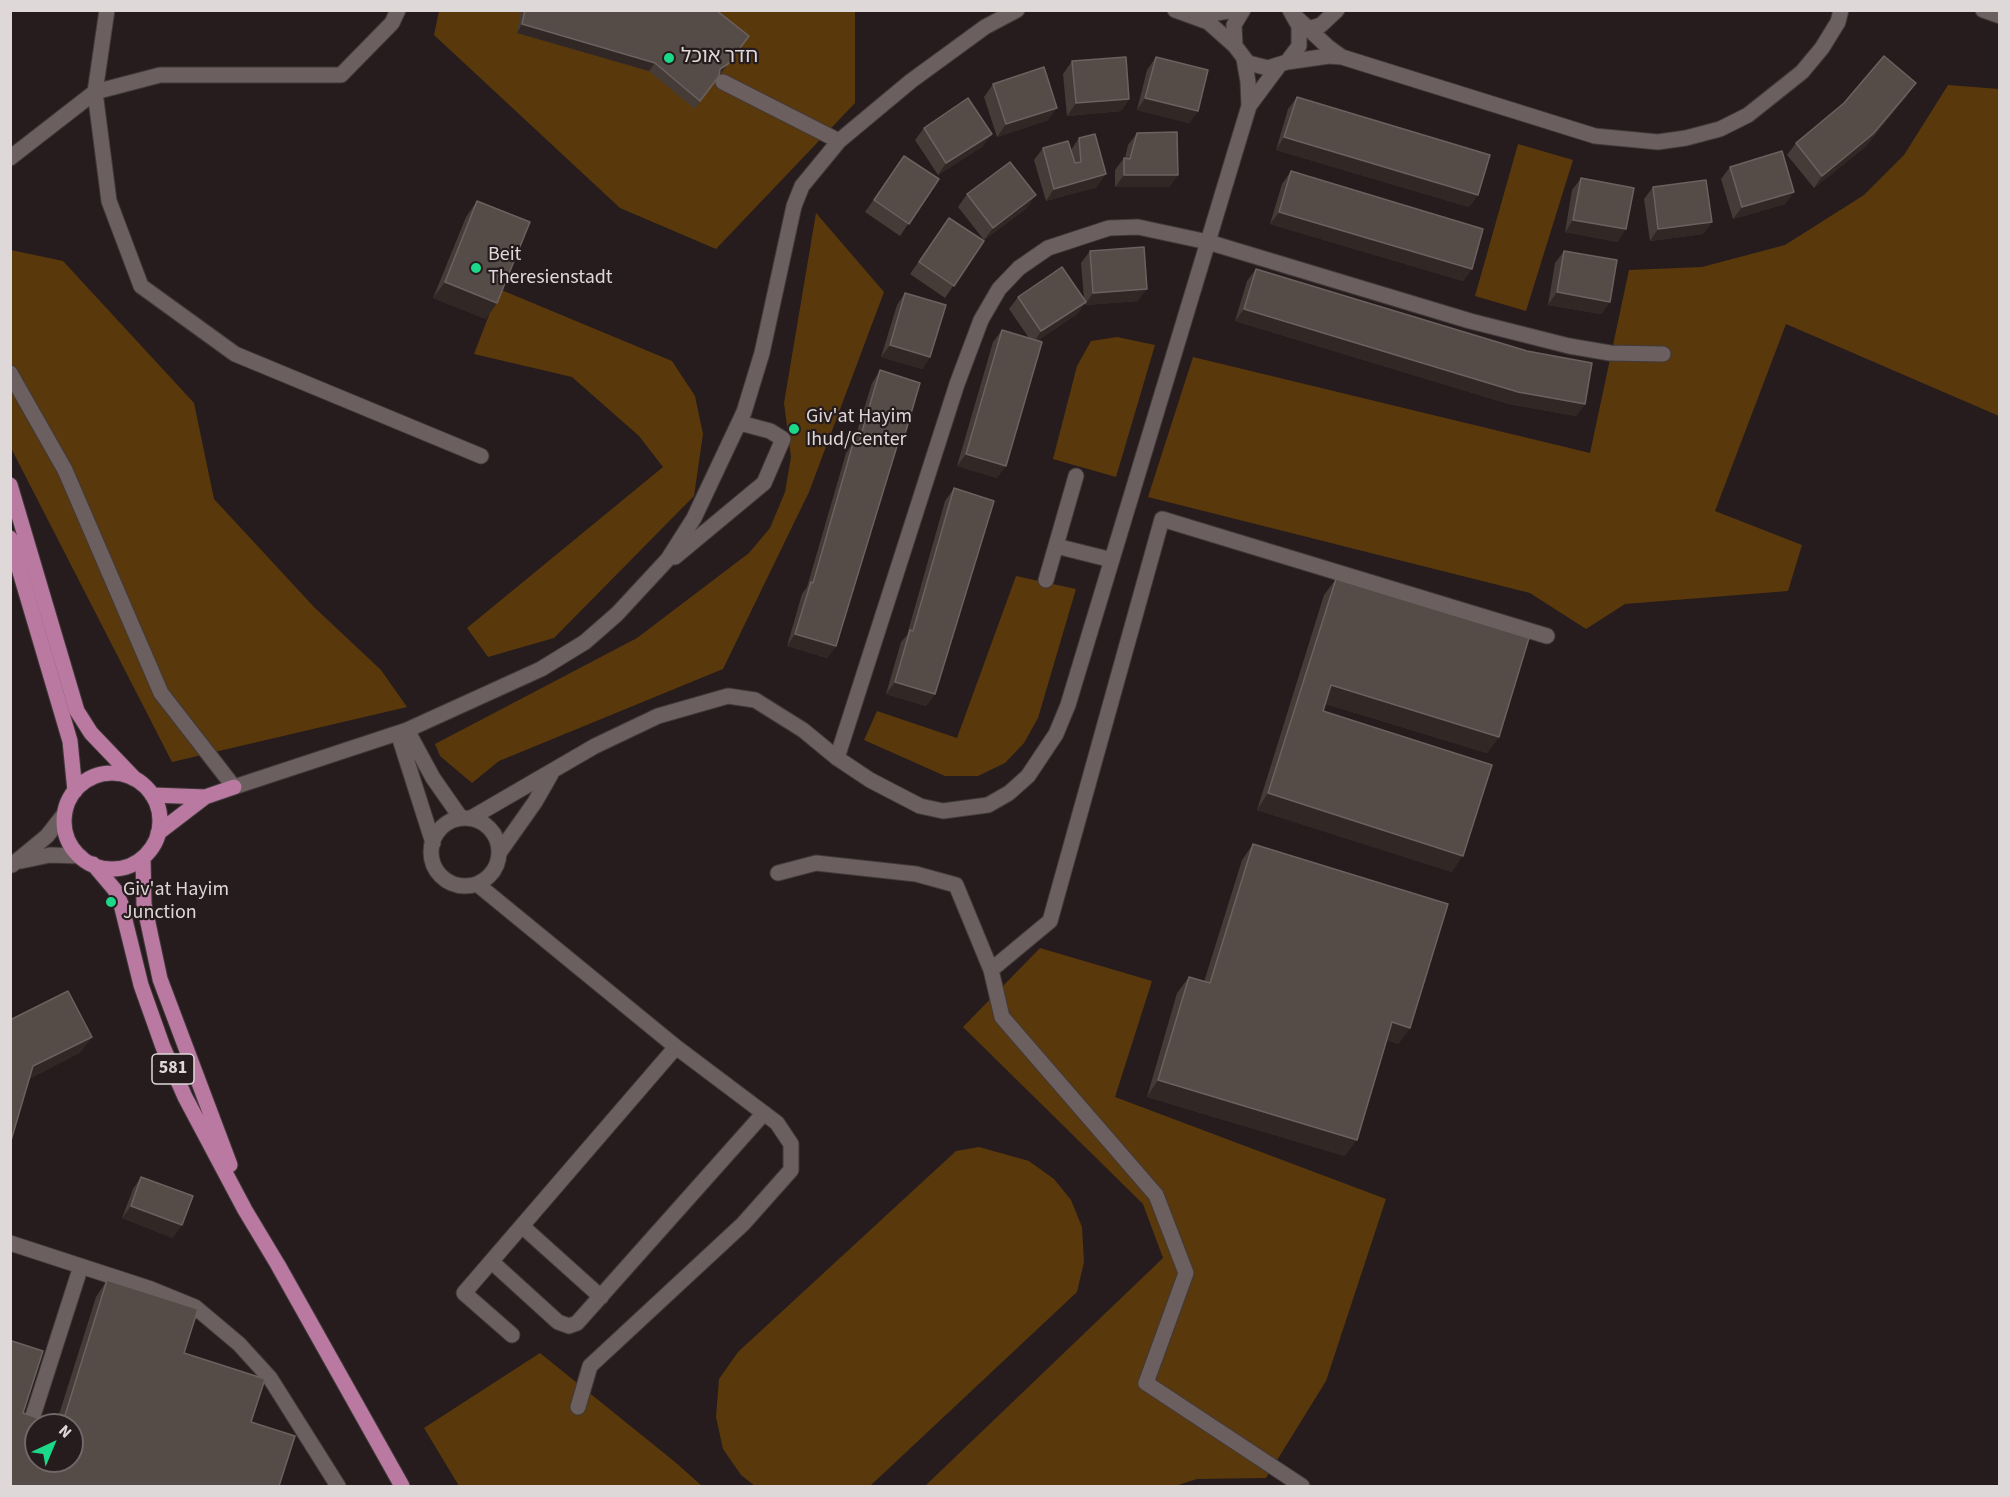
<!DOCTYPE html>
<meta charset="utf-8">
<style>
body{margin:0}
#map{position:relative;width:2010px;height:1497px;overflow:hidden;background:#261c1d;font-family:"Source Sans 3",sans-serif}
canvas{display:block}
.frame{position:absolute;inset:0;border:12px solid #dfd8d8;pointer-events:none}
.north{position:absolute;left:24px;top:1413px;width:60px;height:60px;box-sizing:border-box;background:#261c1d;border:2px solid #706768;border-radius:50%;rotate:44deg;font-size:16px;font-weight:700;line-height:24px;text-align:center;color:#dfd8d8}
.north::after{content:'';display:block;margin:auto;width:21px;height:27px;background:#1bd988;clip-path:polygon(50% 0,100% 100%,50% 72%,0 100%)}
</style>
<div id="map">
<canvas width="2010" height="1497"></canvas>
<div class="frame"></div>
<div class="north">N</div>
</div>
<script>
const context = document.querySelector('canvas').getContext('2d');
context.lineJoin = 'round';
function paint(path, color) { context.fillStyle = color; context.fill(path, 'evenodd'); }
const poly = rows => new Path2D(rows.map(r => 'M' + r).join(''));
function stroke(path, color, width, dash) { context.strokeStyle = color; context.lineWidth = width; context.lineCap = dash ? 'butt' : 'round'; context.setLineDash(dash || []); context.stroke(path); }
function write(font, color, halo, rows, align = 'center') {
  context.font = font + ' "Source Sans 3","Noto Sans Hebrew",sans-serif'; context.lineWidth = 4.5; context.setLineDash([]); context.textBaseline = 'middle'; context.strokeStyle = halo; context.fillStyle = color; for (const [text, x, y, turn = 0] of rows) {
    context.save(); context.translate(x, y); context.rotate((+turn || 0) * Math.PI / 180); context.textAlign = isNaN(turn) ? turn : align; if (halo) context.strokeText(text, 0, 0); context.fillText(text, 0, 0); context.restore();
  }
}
paint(poly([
 [439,11,855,11,855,103,716,249,620,208,434,35],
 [1948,85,1999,89,1999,416,1786,324,1715,511,1802,545,1788,591,1625,604,1586,629,1530,593,1148,497,1193,357,1590,453,1629,270,1702,267,1785,245,1864,195,1904,155],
 [1518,144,1573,160,1526,311,1475,296],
 [816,213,884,292,809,492,723,669,499,761,472,783,440,756,435,744,637,638,749,553,770,528,785,492,791,457,784,403],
 [11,250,63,261,194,403,214,499,314,607,381,670,407,707,172,762,11,448],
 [499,289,672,361,695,396,703,434,694,496,554,638,488,657,467,628,663,467,639,436,572,377,474,354],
 [1117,337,1155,345,1116,477,1053,459,1077,366,1091,341],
 [1016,576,1076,589,1038,718,1024,743,1005,763,978,776,945,776,864,740,877,711,957,738],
 [1040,948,1152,981,1115,1097,1386,1199,1326,1381,1266,1478,1197,1479,1175,1486,925,1486,1163,1258,1143,1204,963,1027],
 [979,1147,1029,1161,1054,1179,1071,1200,1082,1227,1084,1262,1077,1292,870,1486,755,1486,741,1475,723,1449,716,1417,719,1379,738,1352,956,1151],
 [540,1353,675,1462,702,1486,459,1486,424,1428]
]), '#59380b');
const minor = poly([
 [107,10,95,92,109,201,141,286,235,354,481,456],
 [1175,10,1208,22,1235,46],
 [1243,10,1234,25,1235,46,1248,63,1268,68,1287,62,1299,46,1299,26,1290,10],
 [1983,10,2000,16],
 [1197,16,1235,10],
 [1297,18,1328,47,1342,57],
 [1308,29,1321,25,1337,10],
 [1244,59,1248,82,1249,106],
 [1287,62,1329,56,1342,57,1595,136,1658,142,1686,138,1720,129,1748,115,1802,72,1822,48,1838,22,1841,10],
 [723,82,839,141],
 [10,158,95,92,160,75,341,75,392,23,398,10],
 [10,373,65,470,161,693,234,787,407,730,541,669,585,642,617,614,668,559,694,518,744,412,762,353,794,206,802,186,839,141,911,81,985,27,1017,10],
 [1056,546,1112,560],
 [675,557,764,483,783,439,770,431,740,423],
 [1046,580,1076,476],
 [407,730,433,778,461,818],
 [398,733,433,843],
 [837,758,957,384,981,320,999,289,1019,268,1048,248,1109,228,1138,227,1208,242,1470,321,1569,346,1610,353,1663,354],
 [471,818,595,746,658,716,728,696,755,700,803,730,837,758,870,780,920,806,943,811,988,805,1009,793,1028,776,1056,734,1068,705,1249,106,1278,67],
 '431 852a34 34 0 1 1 68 0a34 34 0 1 1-68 0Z',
 [499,853,535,802,551,774],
 [21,861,50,855,80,856],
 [12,865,47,836,65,813],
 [778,873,816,863,916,874,956,885,991,970,1002,1017,1156,1195,1186,1273,1146,1383,1302,1486],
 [477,884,676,1047,777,1123,791,1144,791,1170,743,1224,590,1366,578,1407],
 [991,970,1050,921,1162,519,1547,636],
 [522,1226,601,1297],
 [10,1243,151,1289,195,1307,239,1344,270,1378,338,1486],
 [492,1262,558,1322,569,1326,577,1323,764,1113],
 [512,1335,464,1293,676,1047],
 [31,1422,81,1266]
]);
const major = poly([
 [10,485,77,711,91,733,134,778],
 [10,538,70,741,75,791],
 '64 821a48 48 0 1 1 96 0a48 48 0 1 1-96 0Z',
 [152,795,205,797],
 [158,833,205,797,234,787],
 [143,858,144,904,160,979,230,1165],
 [93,864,115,890,121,904,141,985,163,1047,185,1097,245,1210,278,1265,402,1486]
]);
stroke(minor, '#41393a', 17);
stroke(major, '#41393a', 17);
stroke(minor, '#6b5f60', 15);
stroke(major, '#ba79a1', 15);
paint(poly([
 [521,10,716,10,722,72,720,74,695,109,649,71,517,33],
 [1156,57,1198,111,1189,123,1137,110,1147,70],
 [1072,61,1129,99,1121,111,1067,116,1063,74],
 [993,84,1048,120,997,137,984,97],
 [1907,96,1865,147,1814,188,1787,155,1796,143],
 [1297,97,1478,195,1469,207,1276,150,1288,109],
 [924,128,983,146,938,175,915,140],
 [1137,133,1178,175,1169,187,1115,187,1115,170,1124,158,1125,158,1128,145],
 [1079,138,1097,187,1046,201,1034,160,1043,148,1071,150],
 [904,156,939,179,900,236,865,212],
 [1730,167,1794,192,1785,204,1733,219,1721,179],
 [1291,171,1472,269,1463,281,1270,224,1282,184],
 [1581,178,1618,242,1565,232,1572,190],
 [1653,187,1712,222,1703,234,1650,241,1644,199],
 [967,194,1027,208,984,240,958,207],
 [477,201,486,319,433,298,466,217],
 [949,218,984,241,945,298,910,274],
 [1090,251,1138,301,1085,305,1085,303,1077,314,1037,341,997,478,957,466,993,342,1002,330,1029,338,1009,309,1018,297,1084,299,1081,263],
 [1564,251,1610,302,1601,314,1548,305,1555,263],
 [1256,269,1585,404,1576,416,1509,404,1235,321,1247,281],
 [905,293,930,357,922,369,881,357,897,305],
 [880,370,897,447,836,646,827,658,787,646,802,594,807,587,846,453,854,441,872,383],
 [954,488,935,694,926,706,886,694,901,642,907,635,945,501],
 [1336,579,1499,737,1487,753,1326,704,1323,711,1452,872,1257,810,1324,595],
 [1253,844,1410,1028,1398,1044,1387,1040,1345,1156,1147,1097,1177,993,1189,977,1204,982,1242,860],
 [141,1177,173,1238,122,1218,133,1189],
 [107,1280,184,1353,251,1422,10,1486,10,1343,12,1341,23,1413,56,1424,96,1297],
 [36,1425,72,1425,36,1461]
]), '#453b37');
paint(poly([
 [522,24,655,63,649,71,517,33],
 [749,36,722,72,715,77,720,69],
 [1916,83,1907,96,1865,147,1814,188,1822,176],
 [1145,98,1198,111,1189,123,1137,110],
 [1129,99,1121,111,1067,116,1076,103],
 [1057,108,1048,120,997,137,1006,124],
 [992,134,983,146,938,175,946,163],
 [1284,137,1478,195,1469,207,1276,150],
 [1106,174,1097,187,1046,201,1054,189],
 [1124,175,1178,175,1169,187,1115,187],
 [1794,192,1785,204,1733,219,1742,207],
 [1036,195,1027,208,984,240,993,228],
 [1279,212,1472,269,1463,281,1270,224],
 [1573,220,1626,229,1618,242,1565,232],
 [1712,222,1703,234,1650,241,1658,229],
 [445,282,497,303,486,319,433,298],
 [1147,289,1138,301,1085,305,1093,293],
 [1557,292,1610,302,1601,314,1548,305],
 [1086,302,1077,314,1033,344,1041,331],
 [1244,309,1585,404,1576,416,1509,404,1235,321],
 [890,345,930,357,922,369,881,357],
 [901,433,905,434,897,447],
 [966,454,1006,466,997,478,957,466],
 [795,634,836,646,827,658,787,646],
 [895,682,935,694,926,706,886,694],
 [1331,685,1499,737,1487,753,1320,702],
 [1268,793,1463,856,1452,872,1257,810],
 [1392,1022,1410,1028,1398,1044,1381,1038],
 [92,1037,80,1053,22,1083,33,1066],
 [1158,1080,1357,1140,1345,1156,1147,1097],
 [131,1206,182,1225,173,1238,122,1218]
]), '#312725');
const building = poly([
 [525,10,716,10,749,36,728,64,720,69,719,76,700,101,655,63,522,24,525,10],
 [1884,56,1916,83,1873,134,1822,176,1796,143,1844,103,1884,56],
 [1126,57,1129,99,1076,103,1072,61,1126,57],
 [1156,57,1208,70,1198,111,1145,98,1156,57],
 [1044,67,1057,108,1006,124,993,84,1044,67],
 [1297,97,1490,155,1478,195,1284,137,1297,97],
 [968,98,992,134,946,163,924,128,968,98],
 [1177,132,1178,175,1124,175,1124,158,1130,159,1137,133,1177,132],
 [1095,134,1106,174,1054,189,1043,148,1068,141,1075,163,1081,162,1079,138,1095,134],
 [1782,151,1794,192,1742,207,1730,167,1782,151],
 [904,156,939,179,909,224,874,200,904,156],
 [1010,162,1036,195,993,228,967,194,1010,162],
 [1291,171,1483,229,1472,269,1279,212,1291,171],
 [1581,178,1634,188,1626,229,1573,220,1581,178],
 [1706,180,1712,222,1658,229,1653,187,1706,180],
 [477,201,530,222,497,303,445,282,477,201],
 [949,218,984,241,954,286,919,262,949,218],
 [1144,247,1147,289,1093,293,1090,251,1144,247],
 [1564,251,1617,260,1610,302,1557,292,1564,251],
 [1062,267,1086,302,1041,331,1018,297,1062,267],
 [1256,269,1527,351,1592,363,1585,404,1518,392,1244,309,1256,269],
 [905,293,946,305,930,357,890,345,905,293],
 [1002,330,1042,342,1006,466,966,454,1002,330],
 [880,370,920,383,905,434,901,433,836,646,795,634,811,582,813,583,854,440,859,442,880,370],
 [954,488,994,501,935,694,895,682,910,630,913,631,954,488],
 [1336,579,1529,638,1499,737,1331,685,1323,711,1492,765,1463,856,1268,793,1336,579],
 [1253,844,1448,904,1410,1028,1392,1022,1357,1140,1158,1080,1189,977,1210,983,1253,844],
 [68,991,92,1037,33,1066,10,1144,10,1020,68,991],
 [141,1177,193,1196,182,1225,131,1206,141,1177],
 [107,1280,198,1309,184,1353,265,1379,251,1422,295,1436,279,1486,10,1486,10,1345,12,1341,43,1351,23,1413,58,1425,36,1425,36,1461,72,1461,72,1425,62,1425,107,1280]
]);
paint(building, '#554c48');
stroke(building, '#6b625f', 1.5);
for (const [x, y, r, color] of [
 [669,58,6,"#1bd988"],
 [476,268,6,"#1bd988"],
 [794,429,6,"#1bd988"],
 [111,902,6,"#1bd988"]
]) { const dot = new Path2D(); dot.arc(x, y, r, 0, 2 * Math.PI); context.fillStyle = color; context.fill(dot); stroke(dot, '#261c1d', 2); }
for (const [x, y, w] of [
 [173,1069,42]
]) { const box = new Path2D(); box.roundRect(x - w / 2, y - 15, w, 30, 4.5); context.fillStyle = '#261c1d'; context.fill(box); stroke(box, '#dfd8d8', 1.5); }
write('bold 18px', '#dfd8d8', null, [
 ["581",173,1069]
]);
write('20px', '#dfd8d8', '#261c1d', [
 ["חדר אוכל",681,58],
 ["Beit",488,256],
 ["Theresienstadt",488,279],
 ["Giv'at Hayim",806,418],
 ["Ihud/Center",806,441],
 ["Giv'at Hayim",123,891],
 ["Junction",123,914]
], 'left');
</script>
